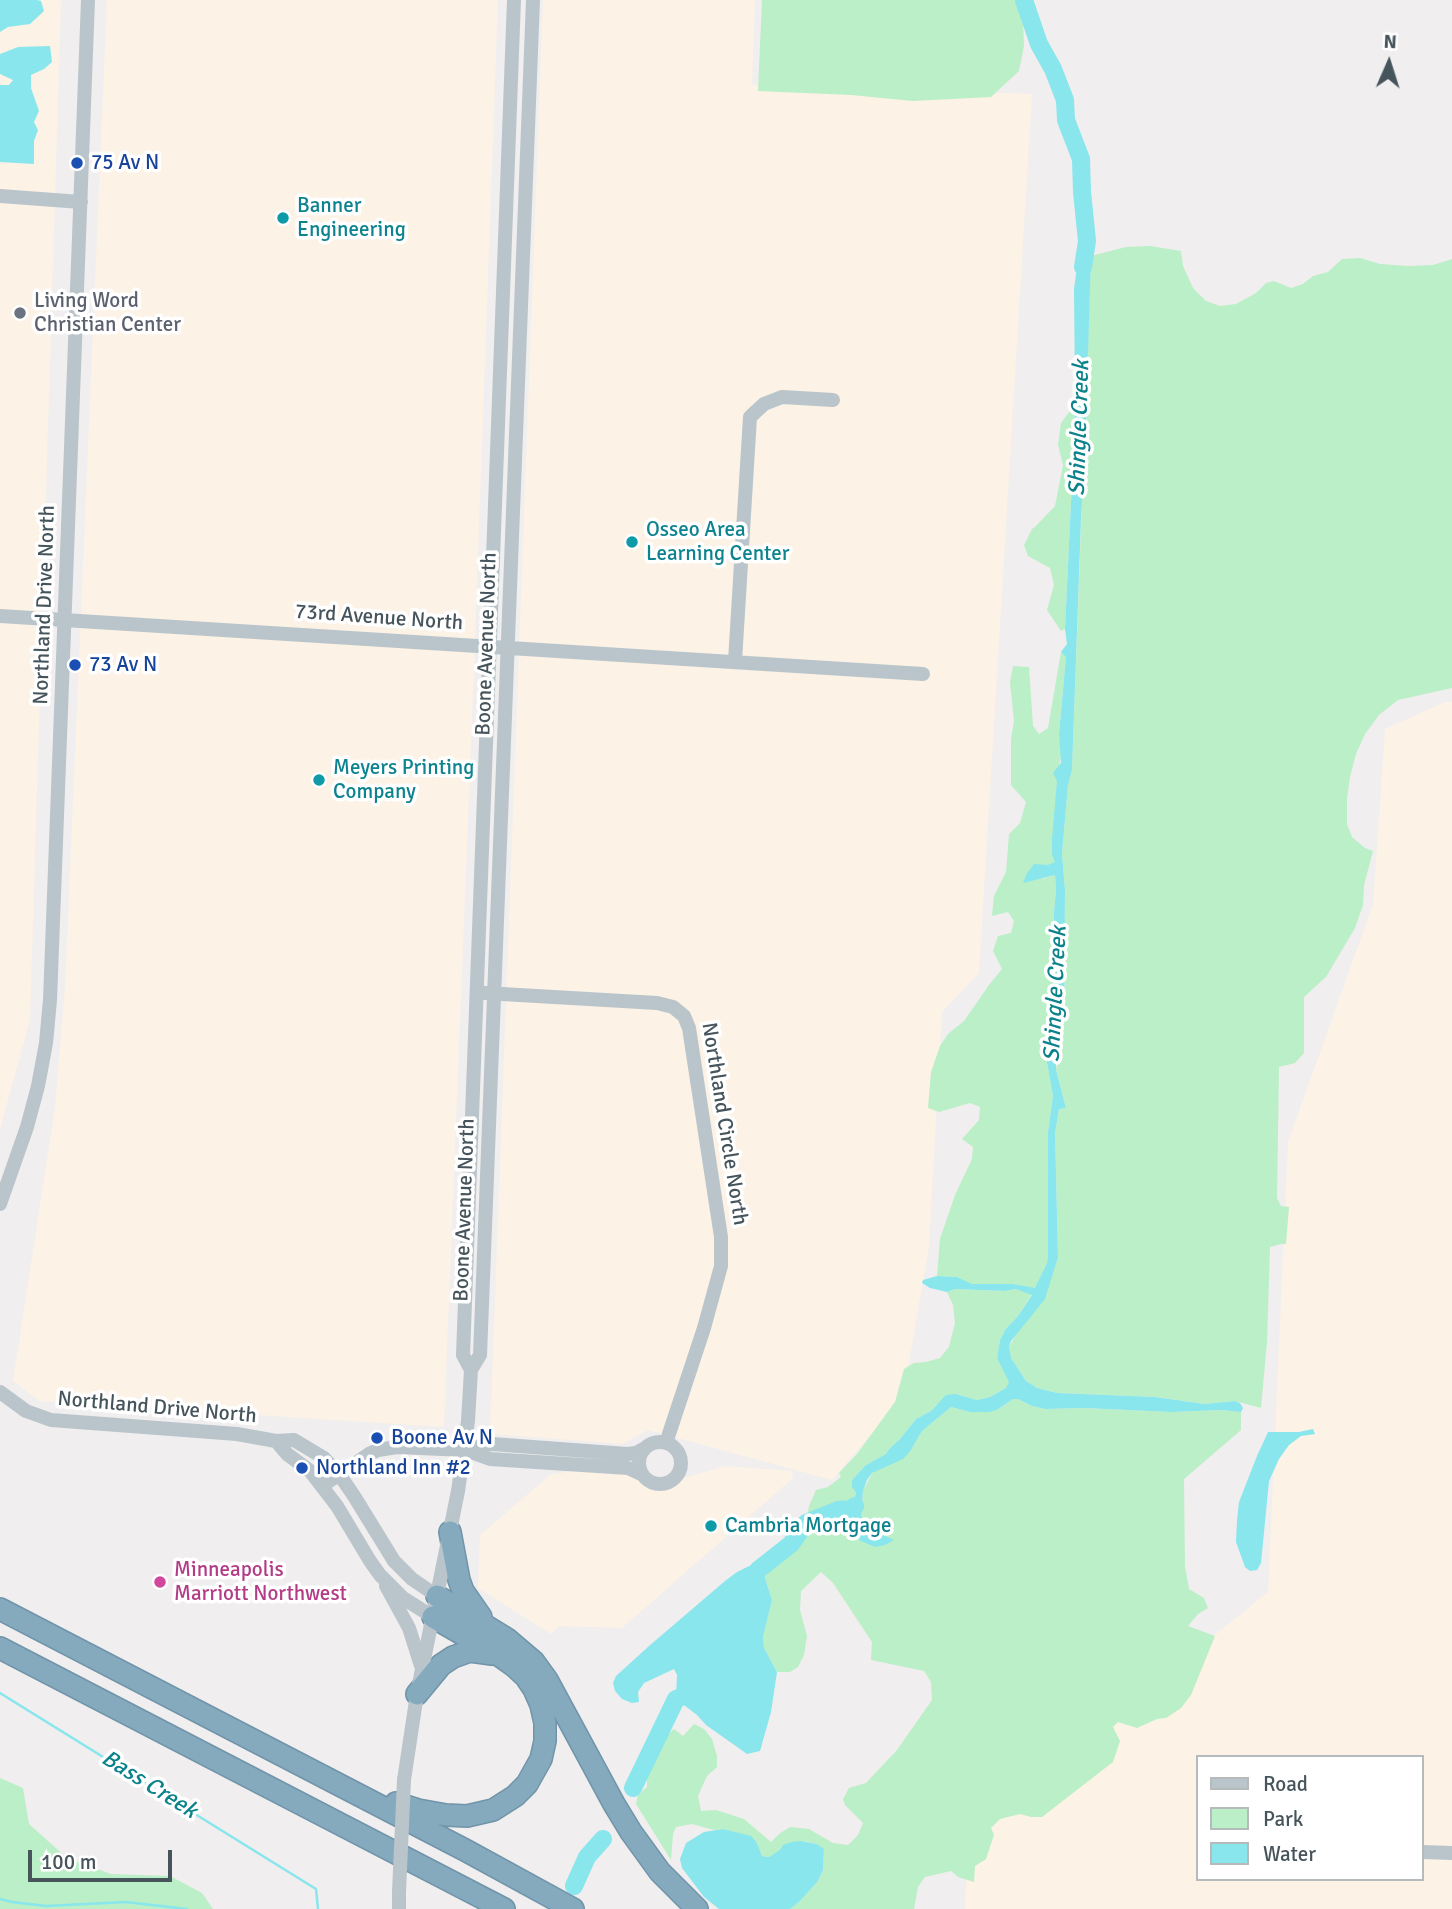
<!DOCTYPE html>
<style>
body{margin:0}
#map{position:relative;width:1452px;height:1909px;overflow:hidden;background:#f0eeee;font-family:Signika,sans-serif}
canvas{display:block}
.legend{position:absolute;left:1196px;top:1755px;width:228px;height:126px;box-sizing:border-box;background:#fff;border:2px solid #b5bbbd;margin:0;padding:9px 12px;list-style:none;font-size:21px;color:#46545b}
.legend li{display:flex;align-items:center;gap:14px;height:35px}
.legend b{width:35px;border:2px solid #b5bbbd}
.north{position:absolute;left:1354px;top:28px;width:70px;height:70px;-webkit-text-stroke:5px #fff;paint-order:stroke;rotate:3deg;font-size:19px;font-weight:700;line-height:28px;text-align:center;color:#46545b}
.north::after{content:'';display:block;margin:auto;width:24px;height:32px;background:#46545b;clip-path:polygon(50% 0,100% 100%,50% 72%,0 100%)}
.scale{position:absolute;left:28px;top:1850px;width:144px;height:32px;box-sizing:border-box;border:4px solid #46545b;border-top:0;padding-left:9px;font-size:21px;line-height:24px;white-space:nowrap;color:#46545b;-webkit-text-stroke:5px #fff;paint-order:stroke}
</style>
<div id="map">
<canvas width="1452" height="1909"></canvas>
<ul class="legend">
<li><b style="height:9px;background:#b9c5cb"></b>Road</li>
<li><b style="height:19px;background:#bbefc7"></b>Park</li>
<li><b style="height:19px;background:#88e6ec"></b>Water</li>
</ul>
<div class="north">N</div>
<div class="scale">100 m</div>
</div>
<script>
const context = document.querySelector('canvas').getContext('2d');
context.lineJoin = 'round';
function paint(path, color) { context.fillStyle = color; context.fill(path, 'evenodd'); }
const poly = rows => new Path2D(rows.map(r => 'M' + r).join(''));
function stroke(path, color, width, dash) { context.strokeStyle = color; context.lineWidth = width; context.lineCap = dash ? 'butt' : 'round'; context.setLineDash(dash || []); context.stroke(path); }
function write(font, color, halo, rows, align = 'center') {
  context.font = font + ' Signika,sans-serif'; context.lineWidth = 7; context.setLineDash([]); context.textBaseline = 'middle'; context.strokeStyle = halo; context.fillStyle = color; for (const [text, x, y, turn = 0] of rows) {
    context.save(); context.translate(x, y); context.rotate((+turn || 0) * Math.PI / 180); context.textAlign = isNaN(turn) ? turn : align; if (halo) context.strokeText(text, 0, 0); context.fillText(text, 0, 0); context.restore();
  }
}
paint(poly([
 [0,0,61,0,30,1020,0,1129],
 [107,0,498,0,474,668,444,1427,39,1401,13,1381,55,1107,65,987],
 [543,0,755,0,752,85,1032,94,979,973,942,1012,929,1246,903,1397,832,1480,648,1430,623,1444,490,1434],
 [1445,702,1452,702,1452,1909,965,1909,968,1834,1268,1592,1288,1142,1373,904,1385,729],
 [1198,1757,1422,1757,1422,1879,1198,1879],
 [725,1466,793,1471,792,1479,622,1628,559,1626,551,1634,478,1588,480,1535,550,1475,575,1470,632,1474,649,1488,661,1490,667,1488,683,1478]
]), '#fcf2e6');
paint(poly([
 [762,0,1016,0,1023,21,1024,46,1019,71,991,97,913,101,851,95,758,91],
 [1150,246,1181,251,1183,266,1193,288,1206,301,1220,306,1236,304,1256,293,1266,283,1274,281,1291,288,1303,284,1313,276,1328,272,1342,259,1360,258,1380,264,1408,266,1433,265,1452,259,1452,688,1398,700,1379,715,1365,734,1356,754,1350,777,1347,799,1347,824,1352,837,1365,848,1373,851,1364,885,1363,905,1355,928,1326,977,1304,997,1304,1053,1295,1063,1279,1067,1277,1198,1281,1206,1289,1207,1286,1244,1281,1244,1270,1247,1267,1342,1261,1408,1235,1401,1205,1404,1156,1397,1057,1393,1037,1388,1026,1381,1011,1358,1009,1347,1058,1257,1055,1133,1059,1109,1066,1108,1056,1070,1062,1040,1058,1026,1064,1017,1065,890,1062,854,1068,785,1072,770,1091,256,1126,247],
 [1072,408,1075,419,1065,629,1061,631,1047,610,1054,585,1050,568,1028,556,1024,545,1032,529,1035,527,1055,506,1063,465,1058,445,1061,423],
 [1061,652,1066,657,1059,734,1061,754,1057,781,1055,862,1047,865,1042,879,1055,875,1056,890,1054,912,1053,1009,1046,1031,1052,1045,1046,1057,1053,1096,1048,1132,1048,1254,1047,1263,1035,1289,1013,1284,971,1284,957,1277,937,1276,940,1239,955,1195,972,1159,973,1147,962,1139,979,1120,980,1107,970,1103,939,1112,928,1108,931,1072,940,1046,948,1034,964,1021,989,985,1002,969,993,951,998,936,1011,933,1014,921,1008,912,992,916,994,896,1006,872,1009,834,1020,823,1026,802,1011,785,1011,739,1014,721,1010,682,1013,666,1029,667,1033,726,1039,734,1048,728],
 [955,1289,1005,1291,1016,1289,1032,1294,1018,1316,1005,1330,1000,1340,997,1358,1010,1382,1006,1388,990,1397,977,1400,956,1394,936,1405,931,1411,916,1419,900,1439,889,1449,886,1454,866,1465,852,1480,852,1487,856,1493,853,1503,833,1507,807,1518,809,1506,816,1490,828,1487,841,1477,839,1473,857,1454,895,1402,904,1369,914,1363,926,1362,940,1358,949,1347,955,1323,953,1305,947,1292],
 [1013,1399,1018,1399,1032,1406,1045,1409,1082,1408,1172,1412,1221,1410,1241,1412,1241,1430,1184,1479,1185,1567,1189,1589,1204,1598,1208,1608,1198,1614,1188,1626,1215,1636,1191,1695,1181,1708,1166,1718,1157,1719,1137,1728,1118,1722,1113,1727,1120,1741,1113,1762,1042,1817,1031,1817,1020,1814,1000,1819,991,1828,994,1835,986,1859,975,1866,974,1882,958,1877,951,1871,925,1877,918,1887,914,1909,790,1909,800,1901,818,1881,823,1870,824,1850,817,1844,808,1842,801,1841,769,1857,762,1856,757,1843,723,1829,714,1830,692,1824,676,1827,673,1834,671,1860,636,1804,638,1795,647,1787,647,1769,666,1736,674,1729,683,1736,694,1724,704,1729,712,1739,717,1756,717,1767,707,1776,698,1796,701,1811,716,1810,744,1819,771,1842,779,1834,790,1827,809,1829,833,1843,848,1845,858,1835,863,1823,845,1805,843,1799,849,1788,866,1783,897,1750,932,1700,931,1682,924,1671,871,1660,872,1642,833,1583,821,1572,801,1591,800,1610,807,1636,804,1655,798,1667,790,1672,777,1672,764,1648,763,1637,772,1600,765,1578,768,1569,780,1564,799,1542,808,1527,836,1515,837,1525,889,1536,872,1530,861,1516,863,1491,872,1473,911,1450,922,1431,951,1407,970,1412,997,1410],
 [0,1778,23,1788,29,1824,67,1858,111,1874,170,1876,202,1893,213,1909,0,1909]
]), '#bbefc7');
paint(poly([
 [0,0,37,0,41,1,44,11,30,24,8,27,0,32],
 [50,46,52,62,44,69,31,75,31,88,39,111,34,122,38,130,34,141,34,164,0,162,0,85,9,85,13,80,0,74,0,54,18,47],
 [1090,241,1091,256,1085,449,1081,519,1072,770,1068,785,1062,854,1065,890,1064,1017,1058,1026,1062,1040,1062,1056,1056,1063,1056,1070,1066,1108,1059,1109,1055,1133,1058,1257,1045,1299,1011,1341,1009,1347,1011,1358,1026,1381,1037,1388,1057,1393,1155,1397,1205,1404,1235,1401,1240,1403,1243,1408,1241,1412,1221,1410,1172,1412,1083,1408,1045,1409,1032,1406,1018,1399,1013,1399,997,1410,989,1412,970,1412,951,1407,922,1431,911,1450,903,1459,872,1473,867,1480,863,1491,861,1516,872,1530,894,1540,885,1545,875,1547,861,1541,837,1525,833,1507,853,1503,856,1493,852,1487,852,1480,866,1465,886,1454,889,1449,900,1439,916,1419,931,1411,946,1395,956,1394,977,1400,990,1397,1006,1388,1009,1382,997,1358,1000,1340,1005,1330,1018,1316,1032,1295,1016,1289,1005,1291,955,1289,947,1292,930,1288,922,1283,923,1280,937,1276,957,1277,972,1284,1013,1284,1035,1288,1047,1263,1048,1254,1048,1132,1053,1096,1046,1057,1052,1045,1046,1031,1053,1008,1054,912,1056,890,1055,875,1023,883,1026,875,1034,864,1047,865,1055,862,1052,854,1052,839,1057,781,1053,773,1061,763,1059,734,1066,657,1061,652,1067,644,1065,629,1075,419,1072,408,1075,389,1074,289,1079,253],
 [1313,1429,1315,1434,1301,1436,1289,1445,1279,1459,1269,1481,1261,1563,1257,1570,1250,1571,1245,1567,1236,1542,1237,1520,1239,1502,1257,1456,1268,1432,1299,1432],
 [749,1566,758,1570,765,1578,772,1600,763,1637,764,1648,777,1672,771,1712,760,1751,747,1754,706,1725,697,1715,676,1699,677,1675,674,1669,644,1683,638,1692,639,1702,632,1703,622,1699,615,1691,613,1683,616,1676,649,1646,725,1581,737,1572],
 [723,1829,751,1836,757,1843,762,1856,769,1857,780,1850,783,1845,792,1842,801,1841,817,1844,824,1849,823,1870,818,1881,800,1901,790,1909,719,1909,704,1897,682,1868,680,1859,686,1843,704,1832]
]), '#88e6ec');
stroke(poly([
 [0,1693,316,1889,318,1909],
 [0,1899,12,1902,46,1906,126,1902,187,1909]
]), '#88e6ec', 2.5);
stroke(poly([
 [1024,0,1039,44,1053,69,1065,100,1066,120,1081,159,1082,192,1087,241,1083,267],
 [751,1592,758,1570,791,1544,806,1523,838,1510,853,1509,855,1506],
 [633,1788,676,1699,691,1693,695,1687],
 [574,1886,587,1857,603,1839]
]), '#88e6ec', 18);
const highway = poly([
 [450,1532,459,1580,463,1591,481,1617],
 [437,1596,507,1639,534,1662,547,1680,614,1804,631,1832,660,1872,697,1909],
 [0,1609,465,1850,573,1909],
 [0,1648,504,1909],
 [417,1694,441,1665,453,1657,470,1651,492,1654],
 [396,1803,418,1810,446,1815,467,1816,493,1810,515,1796,527,1784,541,1759,545,1741,545,1723,541,1705,534,1689,526,1677,514,1666,497,1654,433,1617]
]);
stroke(highway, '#7094a9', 24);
stroke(poly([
 [0,196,81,202],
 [0,616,923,674],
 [735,661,750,417,764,404,782,397,833,400],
 [485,993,657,1003,673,1007,684,1016,689,1028,721,1237,721,1266,704,1328,666,1443],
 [0,1204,27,1127,38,1086,46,1043,50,1000,88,0],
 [471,1370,463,1355,514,0],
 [0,1392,26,1411,51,1420,237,1434,276,1441,294,1440,324,1458,339,1474,354,1496,394,1561,412,1579,437,1596],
 [276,1441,287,1454,310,1471,337,1506,370,1561,380,1575,403,1598,433,1617],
 '639 1463a21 21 0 1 1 42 0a21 21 0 1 1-42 0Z',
 [467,1449,492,1444,627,1454,636,1453,645,1448],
 [322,1486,369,1454,378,1450,397,1447,465,1450,490,1459,628,1468,643,1475],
 [386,1586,409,1628,421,1666],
 [404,1780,417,1694,458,1491,468,1421,471,1370,480,1355,533,0],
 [1422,1852,1452,1853],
 [399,1892,399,1909]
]), '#b9c5cb', 14);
stroke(highway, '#85a9bd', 21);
stroke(poly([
 [399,1892,404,1780]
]), '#b9c5cb', 14);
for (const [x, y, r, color] of [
 [77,163,7,"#1a4fb4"],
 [283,218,7,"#0f9aa8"],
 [20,313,7,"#6b7280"],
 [632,542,7,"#0f9aa8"],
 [75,665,7,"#1a4fb4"],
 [319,780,7,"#0f9aa8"],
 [377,1438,7,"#1a4fb4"],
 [302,1468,7,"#1a4fb4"],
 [711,1526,7,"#0f9aa8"],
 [160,1582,7,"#d1479c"]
]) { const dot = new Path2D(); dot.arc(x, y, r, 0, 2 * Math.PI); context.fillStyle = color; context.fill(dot); stroke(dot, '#fff', 2.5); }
write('21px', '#164399', '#fff', [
 ["75 Av N",91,163],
 ["73 Av N",89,665],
 ["Boone Av N",391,1438],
 ["Northland Inn #2",316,1468]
], 'left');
write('21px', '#0d838f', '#fff', [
 ["Banner",297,206],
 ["Engineering",297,230],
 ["Osseo Area",646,530],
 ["Learning Center",646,554],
 ["Meyers Printing",333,768],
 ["Company",333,792],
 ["Cambria Mortgage",725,1526]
], 'left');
write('21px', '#5b616d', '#fff', [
 ["Living Word",34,301],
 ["Christian Center",34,325]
], 'left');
write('21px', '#46545b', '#fff', [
 ["Northland Drive North",45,605,-88],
 ["73rd Avenue North",379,618,4],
 ["Boone Avenue North",487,644,-88],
 ["Northland Circle North",724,1124,81],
 ["Boone Avenue North",465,1210,-88],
 ["Northland Drive North",157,1408,5]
]);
write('21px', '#b23c85', '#fff', [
 ["Minneapolis",174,1570],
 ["Marriott Northwest",174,1594]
], 'left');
write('italic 23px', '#0c838b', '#fff', [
 ["Shingle Creek",1080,428,-88],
 ["Shingle Creek",1056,994,-87],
 ["Bass Creek",149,1785,32]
]);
</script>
